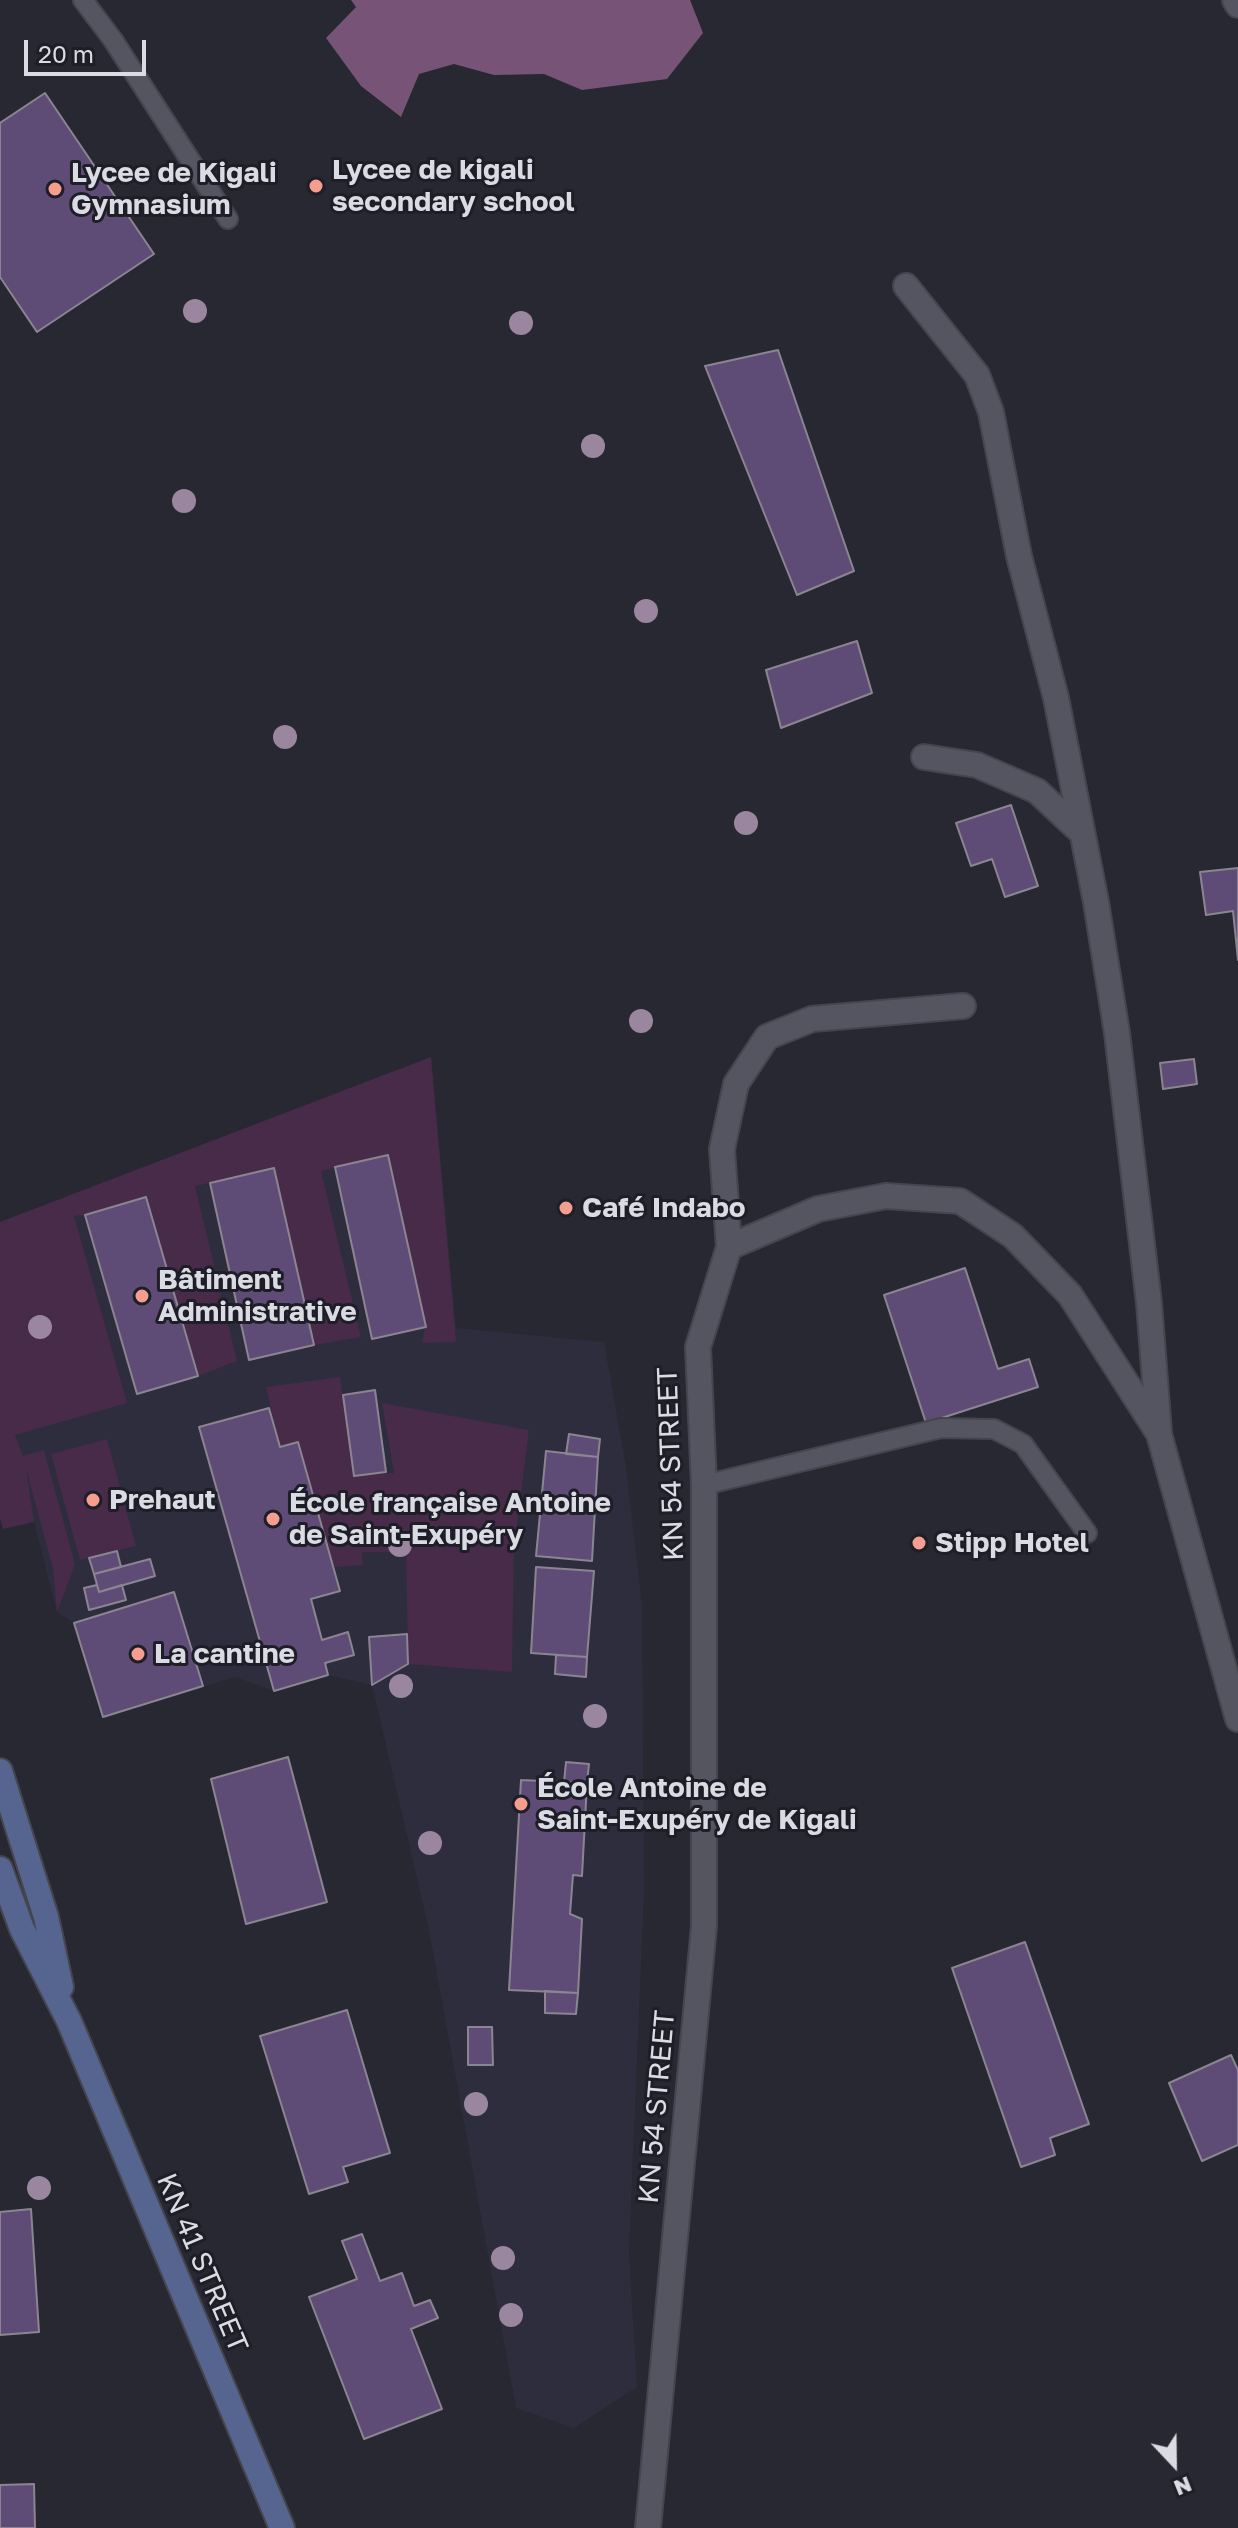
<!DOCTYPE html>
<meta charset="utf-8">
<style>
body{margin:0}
#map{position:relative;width:1238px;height:2528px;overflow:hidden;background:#272832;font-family:"Golos Text",sans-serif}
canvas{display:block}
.north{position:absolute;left:1134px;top:2424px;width:80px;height:80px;-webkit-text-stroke:6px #1e1e28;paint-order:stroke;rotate:158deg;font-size:22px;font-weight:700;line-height:32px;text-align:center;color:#dbdce3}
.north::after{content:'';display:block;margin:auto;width:28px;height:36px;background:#dbdce3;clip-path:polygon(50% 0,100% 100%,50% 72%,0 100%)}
.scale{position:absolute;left:24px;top:40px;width:122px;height:36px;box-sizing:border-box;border:4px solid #dbdce3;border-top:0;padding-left:10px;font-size:24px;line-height:28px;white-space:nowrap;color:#dbdce3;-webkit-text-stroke:6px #1e1e28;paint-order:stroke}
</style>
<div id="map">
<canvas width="1238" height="2528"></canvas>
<div class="north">N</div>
<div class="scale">20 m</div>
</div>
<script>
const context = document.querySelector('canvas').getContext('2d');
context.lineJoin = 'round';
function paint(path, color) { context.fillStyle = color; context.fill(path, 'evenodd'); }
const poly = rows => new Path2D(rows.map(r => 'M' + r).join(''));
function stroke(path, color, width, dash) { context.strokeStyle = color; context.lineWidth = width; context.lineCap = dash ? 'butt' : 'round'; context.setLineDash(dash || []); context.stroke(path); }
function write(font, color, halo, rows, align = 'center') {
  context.font = font + ' "Golos Text",sans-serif'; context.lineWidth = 6; context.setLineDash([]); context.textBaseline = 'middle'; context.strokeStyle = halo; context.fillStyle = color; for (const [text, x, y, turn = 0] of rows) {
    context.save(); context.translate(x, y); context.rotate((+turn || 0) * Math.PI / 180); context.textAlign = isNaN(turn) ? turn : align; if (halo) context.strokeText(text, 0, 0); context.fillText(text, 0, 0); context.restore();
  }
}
paint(poly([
 [431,1057,456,1328,604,1342,626,1467,642,1606,644,1891,629,2253,637,2387,574,2428,516,2408,429,1930,372,1685,328,1675,274,1691,235,1677,103,1717,74,1623,57,1612,34,1522,3,1529,0,1520,0,1222]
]), '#2d2d3e');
paint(poly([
 [431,1057,456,1342,422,1343,425,1327,388,1155,321,1171,361,1337,314,1345,274,1169,195,1186,237,1361,198,1376,146,1198,85,1215,74,1216,127,1403,15,1435,23,1456,44,1450,75,1564,57,1612,53,1569,26,1468,34,1522,3,1529,0,1518,0,1222],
 [340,1377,354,1476,394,1473,382,1403,529,1430,514,1548,512,1672,408,1664,406,1552,362,1552,363,1565,323,1568,298,1442,280,1447,266,1387],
 [107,1439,136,1546,80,1560,51,1454]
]), '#482a49');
paint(poly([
 [351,0,690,0,703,33,667,79,582,90,544,74,494,75,454,64,419,74,401,117,361,86,326,38,356,7]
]), '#775377');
const building = poly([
 [45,93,154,254,37,332,0,277,0,123,45,93],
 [778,350,854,571,797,595,705,366,778,350],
 [857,641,872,693,781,728,766,670,857,641],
 [1011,805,1038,886,1005,897,992,859,971,866,956,823,1011,805],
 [1238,868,1238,960,1233,911,1206,915,1200,872,1238,868],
 [1194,1059,1197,1084,1163,1089,1160,1063,1194,1059],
 [388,1155,426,1327,372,1339,335,1167,388,1155],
 [274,1168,314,1345,249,1360,210,1183,274,1168],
 [146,1197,198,1376,137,1394,85,1215,146,1197],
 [965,1268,998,1369,1029,1359,1038,1387,926,1423,884,1295,965,1268],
 [375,1390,386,1472,354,1476,343,1395,375,1390],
 [269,1408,280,1447,298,1442,340,1591,311,1599,322,1640,348,1632,354,1655,325,1663,328,1675,274,1691,199,1427,269,1408],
 [569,1434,600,1439,598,1457,566,1454,569,1434],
 [546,1451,598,1457,592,1561,536,1556,546,1451],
 [117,1551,121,1567,94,1574,89,1558,117,1551],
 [150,1559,155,1576,99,1592,94,1574,150,1559],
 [536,1567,594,1571,587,1657,531,1653,536,1567],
 [97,1585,99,1592,122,1585,126,1600,89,1610,84,1588,97,1585],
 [174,1592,203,1686,103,1717,74,1623,174,1592],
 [407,1634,408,1664,372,1685,369,1637,407,1634],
 [556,1655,587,1657,586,1677,555,1674,556,1655],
 [288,1757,327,1902,246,1924,211,1779,288,1757],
 [566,1762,589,1764,587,1783,564,1782,566,1762],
 [521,1780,587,1783,582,1876,573,1875,570,1914,582,1919,578,1993,509,1990,521,1780],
 [1025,1942,1089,2124,1050,2138,1055,2155,1021,2167,952,1968,1025,1942],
 [545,1991,578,1993,576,2014,545,2013,545,1991],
 [347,2010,390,2153,343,2167,348,2182,309,2194,260,2036,347,2010],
 [468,2027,492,2027,493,2065,468,2065,468,2027],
 [1231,2055,1238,2070,1238,2145,1202,2161,1169,2083,1231,2055],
 [31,2209,39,2332,0,2335,0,2212,31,2209],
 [362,2234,380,2281,402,2273,414,2306,430,2300,438,2318,411,2329,442,2409,364,2439,309,2297,357,2279,342,2241,362,2234],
 [34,2484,35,2528,0,2528,0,2485,34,2484]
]);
paint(building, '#5f4c76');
stroke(building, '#8b8592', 2);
const lane = poly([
 [83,0,113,40,228,219],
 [704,1485,941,1428,994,1429,1023,1444,1087,1533]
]);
const street = poly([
 [1235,0,1238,5],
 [906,286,977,375,991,412,1019,556,1056,698,1096,902,1117,1033,1149,1303,1159,1432],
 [924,757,977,765,1037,791,1082,833],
 [729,1247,722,1149,736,1084,767,1037,812,1019,963,1006],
 [648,2528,704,1926,704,1485,698,1347,729,1247,818,1209,886,1196,960,1201,1013,1236,1070,1295,1159,1434,1238,1719]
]);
const secondary = poly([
 [0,1771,46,1917,61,1987],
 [0,1869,22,1929,69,2021,282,2528]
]);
stroke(lane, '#45454e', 22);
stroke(street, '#45454e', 28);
stroke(secondary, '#45454e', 28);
stroke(lane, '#555562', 18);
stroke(street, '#555562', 24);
stroke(secondary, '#56658f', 24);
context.fillStyle = '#9a879f';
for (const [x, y] of [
 [195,311],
 [521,323],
 [593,446],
 [184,501],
 [646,611],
 [285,737],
 [746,823],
 [641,1021],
 [40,1327],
 [400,1545],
 [401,1686],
 [595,1716],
 [430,1843],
 [476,2104],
 [39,2188],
 [503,2258],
 [511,2315]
]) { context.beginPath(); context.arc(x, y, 12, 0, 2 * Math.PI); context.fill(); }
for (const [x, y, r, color] of [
 [316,186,8,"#f59d8f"],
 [55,189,8,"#f59d8f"],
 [566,1208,8,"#f59d8f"],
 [142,1296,8,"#f59d8f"],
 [93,1500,8,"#f59d8f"],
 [273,1519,8,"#f59d8f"],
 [919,1543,8,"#f59d8f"],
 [138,1654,8,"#f59d8f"],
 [521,1804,8,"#f59d8f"]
]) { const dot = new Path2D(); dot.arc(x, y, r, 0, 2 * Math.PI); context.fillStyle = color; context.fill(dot); stroke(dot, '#1e1e28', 3); }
write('bold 28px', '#dbdce3', '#1e1e28', [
 ["Lycee de kigali",332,170],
 ["secondary school",332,202],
 ["Lycee de Kigali",71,173],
 ["Gymnasium",71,205],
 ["Café Indabo",582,1208],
 ["Bâtiment",158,1280],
 ["Administrative",158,1312],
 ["Prehaut",109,1500],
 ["École française Antoine",289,1503],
 ["de Saint-Exupéry",289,1535],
 ["Stipp Hotel",935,1543],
 ["La cantine",154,1654],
 ["École Antoine de",537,1788],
 ["Saint-Exupéry de Kigali",537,1820]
], 'left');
write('28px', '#dbdce3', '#1e1e28', [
 ["KN 54 STREET",671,1464,-92],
 ["KN 54 STREET",657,2107,-85],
 ["KN 41 STREET",202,2263,67]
]);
</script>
